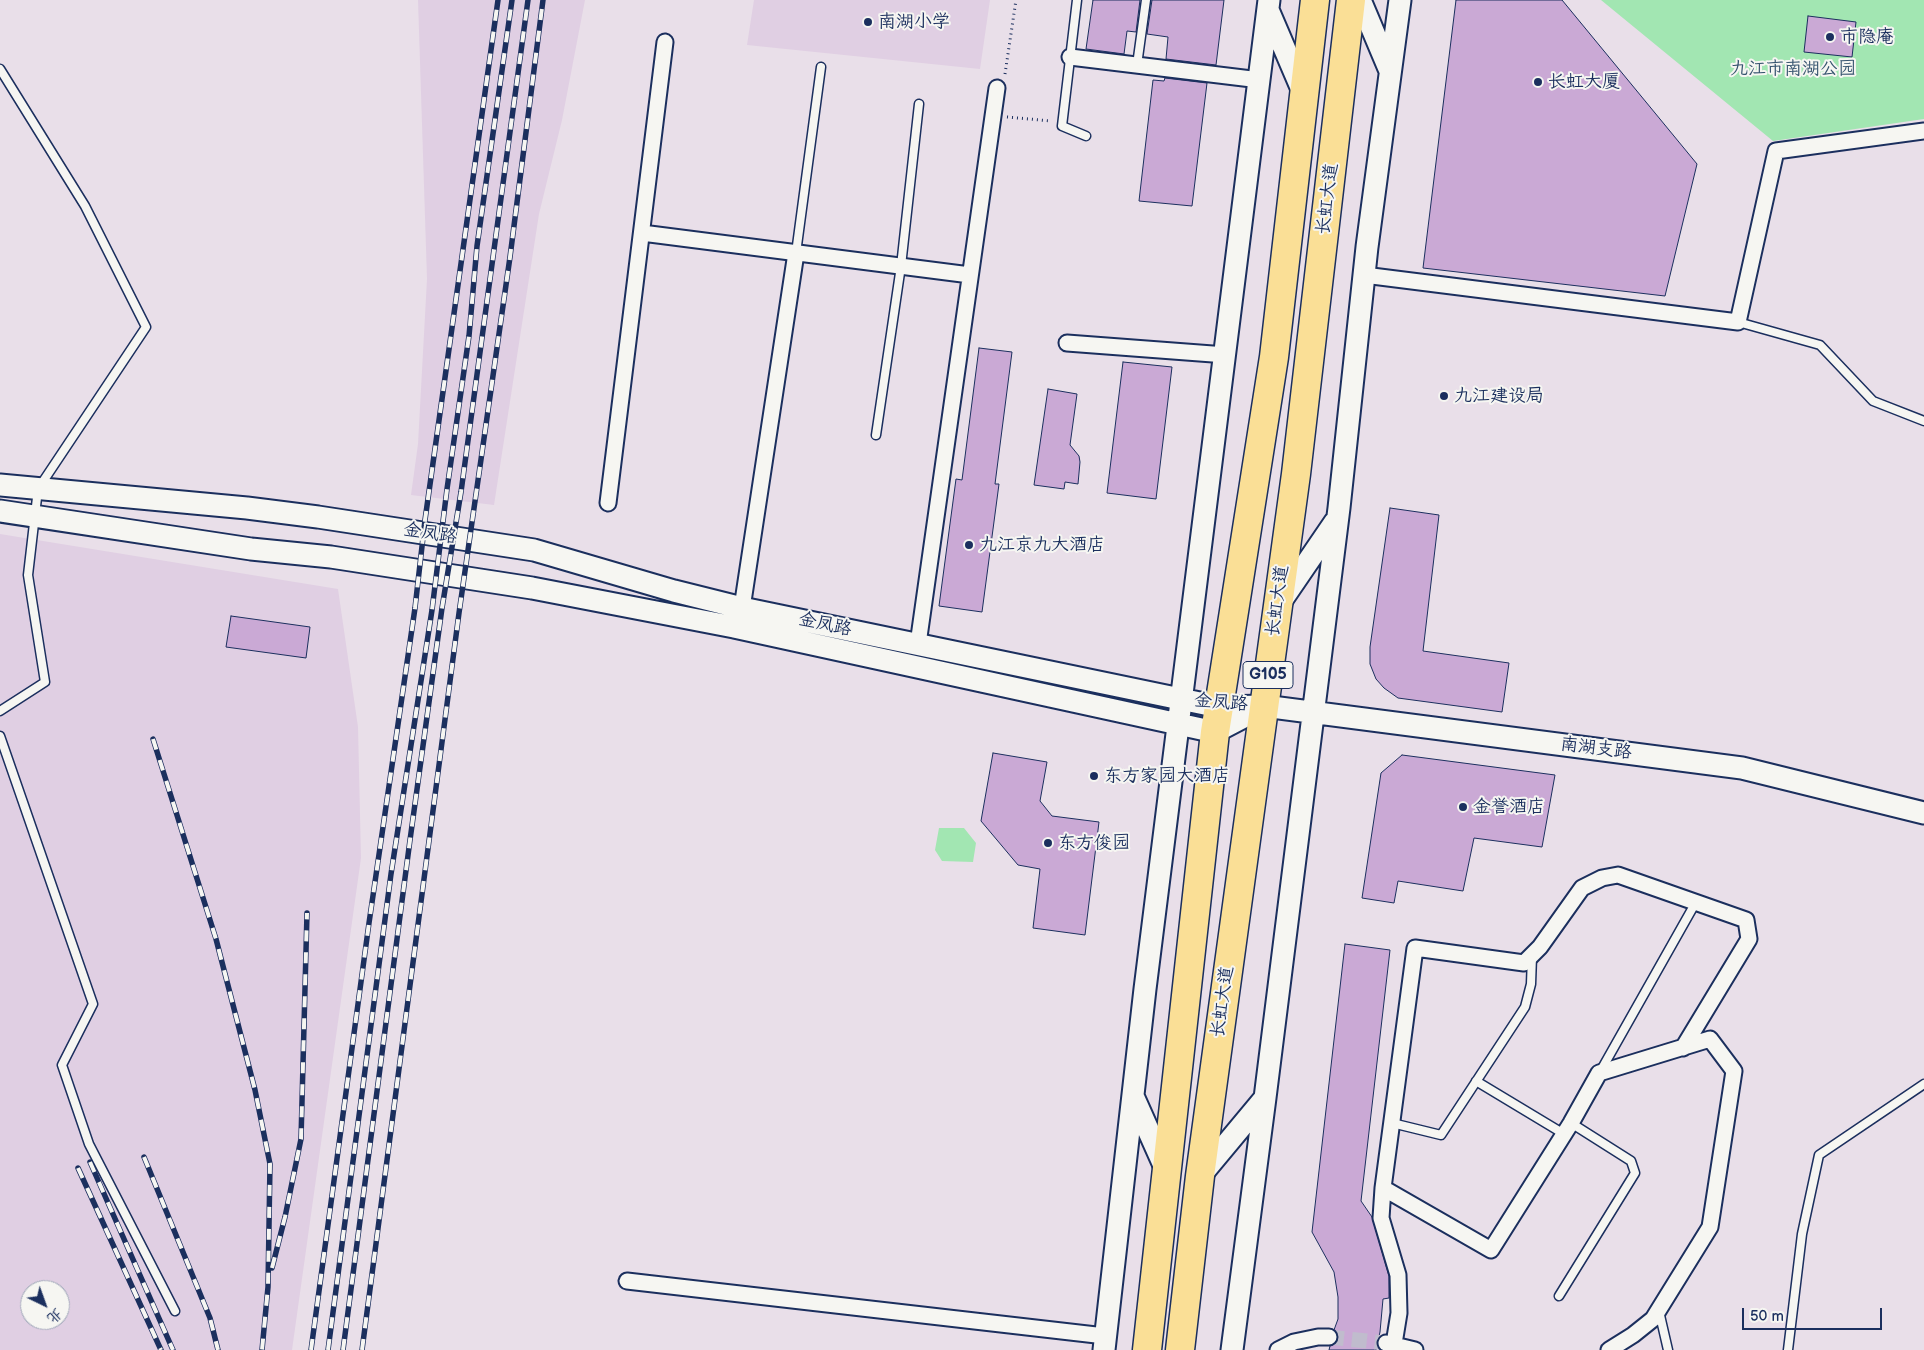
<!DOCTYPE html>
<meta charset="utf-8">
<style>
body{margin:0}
#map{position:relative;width:1924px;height:1350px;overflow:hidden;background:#e9dfe9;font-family:"Balsamiq Sans","LXGW WenKai TC",sans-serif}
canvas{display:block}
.north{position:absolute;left:20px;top:1280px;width:50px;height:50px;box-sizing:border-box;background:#f6f6f2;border:1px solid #9ea6b7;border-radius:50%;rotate:138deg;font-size:14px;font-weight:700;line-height:20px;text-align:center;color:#1b2f5e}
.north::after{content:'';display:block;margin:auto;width:18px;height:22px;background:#1b2f5e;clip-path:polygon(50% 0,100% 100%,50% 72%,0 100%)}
.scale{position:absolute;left:1742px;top:1308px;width:140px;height:22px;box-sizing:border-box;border:2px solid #1b2f5e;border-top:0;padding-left:6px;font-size:15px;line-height:18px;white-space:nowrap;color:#1b2f5e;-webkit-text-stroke:4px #f6f6f2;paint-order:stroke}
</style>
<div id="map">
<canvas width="1924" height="1350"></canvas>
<div class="north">北</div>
<div class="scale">50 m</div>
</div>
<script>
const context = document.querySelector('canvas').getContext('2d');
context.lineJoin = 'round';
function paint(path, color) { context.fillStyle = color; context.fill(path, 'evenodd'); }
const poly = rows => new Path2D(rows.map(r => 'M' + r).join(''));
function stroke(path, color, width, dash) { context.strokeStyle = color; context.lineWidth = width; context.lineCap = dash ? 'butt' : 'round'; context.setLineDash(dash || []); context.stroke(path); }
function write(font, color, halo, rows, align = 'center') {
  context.font = font + ' "Balsamiq Sans","LXGW WenKai TC",sans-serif'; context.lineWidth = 4; context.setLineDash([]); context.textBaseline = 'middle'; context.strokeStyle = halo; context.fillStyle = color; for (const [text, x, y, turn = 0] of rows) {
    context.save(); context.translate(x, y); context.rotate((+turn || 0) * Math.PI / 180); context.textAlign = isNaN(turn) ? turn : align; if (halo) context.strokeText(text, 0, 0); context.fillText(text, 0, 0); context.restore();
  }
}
paint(poly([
 [418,0,585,0,562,120,539,214,494,505,411,495,418,444,427,279],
 [754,0,990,0,980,69,747,45],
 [0,534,338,589,358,727,361,858,292,1350,0,1350],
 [30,1290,60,1290,60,1320,30,1320]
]), '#e0cfe3');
paint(poly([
 [1601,0,1924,0,1924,119,1773,141],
 [939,828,964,828,976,843,973,862,942,861,935,850]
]), '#a2e6b2');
const building = poly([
 [1093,0,1140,0,1136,32,1127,31,1124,54,1086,49,1093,0],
 [1152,0,1224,0,1216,65,1166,59,1168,37,1147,34,1152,0],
 [1456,0,1562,0,1697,164,1665,296,1423,268,1456,0],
 [1808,16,1856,22,1852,57,1804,52,1808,16],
 [1165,78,1207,83,1192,206,1139,201,1153,80,1164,81,1165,78],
 [979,348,1012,352,995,484,999,484,982,612,939,606,956,479,962,480,979,348],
 [1123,362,1172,367,1156,499,1107,493,1123,362],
 [1048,389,1077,394,1070,445,1079,456,1080,462,1078,484,1065,482,1064,489,1034,485,1048,389],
 [1390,508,1439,515,1423,651,1509,663,1502,712,1398,698,1384,688,1376,679,1370,664,1370,647,1390,508],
 [231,616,310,627,306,658,226,647,231,616],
 [993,753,1047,762,1040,801,1052,816,1099,822,1085,935,1033,928,1040,869,1018,865,981,821,993,753],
 [1402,755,1555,775,1542,847,1474,838,1463,891,1398,881,1394,903,1362,898,1381,773,1402,755],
 [1345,944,1390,950,1361,1201,1372,1217,1389,1276,1389,1298,1383,1299,1380,1332,1376,1350,1329,1350,1330,1346,1337,1342,1338,1337,1334,1330,1338,1319,1338,1297,1334,1272,1312,1232,1345,944]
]);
paint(building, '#caa9d5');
stroke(building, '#1b2f5e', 1);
stroke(poly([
 [1329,1337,1385,1343]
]), '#c0bccd', 15, [15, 8]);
const lane = poly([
 [1077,0,1062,126,1086,136],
 [1137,65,1146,0],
 [0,69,85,206,146,327,38,489,28,575,45,682,0,711],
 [796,253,821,67],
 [1738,322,1820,345,1873,401,1924,421],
 [876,435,901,266,919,104],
 [0,736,93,1004,62,1065,89,1144,175,1311],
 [1600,1072,1696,902],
 [1476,1081,1564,1134],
 [1392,1123,1441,1135,1525,1007,1531,984,1532,956],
 [1559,1296,1635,1173,1631,1161,1571,1123],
 [1659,1311,1668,1350],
 [1788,1350,1802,1234,1819,1155,1924,1084]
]);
const street = poly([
 [1070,57,1260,80],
 [642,233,970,275],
 [1364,275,1738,322,1776,151,1924,131],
 [1067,343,1226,355],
 [608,503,665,42],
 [742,608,796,253],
 [918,644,997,88],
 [1383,1188,1415,948,1524,963,1540,947,1582,888,1602,878,1618,875,1746,920,1749,939,1683,1048],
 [627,1281,1105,1336],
 [1386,1343,1415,1350],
 [1278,1350,1294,1342,1318,1337,1329,1337],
 [1393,1350,1399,1313,1398,1275,1381,1218,1383,1188,1491,1250,1571,1123,1599,1073,1710,1039,1734,1071,1710,1227,1653,1319,1633,1335,1609,1350]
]);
const secondary = poly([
 [1360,0,1390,71],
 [1268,10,1304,94],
 [0,485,247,508,318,517,534,550,674,591,742,608,1219,707,1264,706,1742,768,1924,813],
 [0,511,251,549,331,557,532,588,734,627,1215,732,1259,709],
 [1279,604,1335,522],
 [1133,1096,1167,1172],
 [1200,1176,1265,1098],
 [1104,1350,1145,989,1269,0],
 [1232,1350,1265,1098,1339,508,1367,247,1400,0]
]);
const highway = poly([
 [1147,1350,1215,732,1274,357,1315,0],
 [1180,1350,1200,1176,1296,474,1351,0]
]);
stroke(lane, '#1b2f5e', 11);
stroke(street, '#1b2f5e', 19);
stroke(secondary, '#1b2f5e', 25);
stroke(highway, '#1b2f5e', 31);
stroke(poly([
 [1005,74,1016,0],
 [1007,117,1051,121]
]), '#1b2f5e', 3, [1, 4]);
stroke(lane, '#f6f6f2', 8);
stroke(street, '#f6f6f2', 15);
stroke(secondary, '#f6f6f2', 21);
stroke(highway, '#fadf96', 28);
const rail = poly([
 [153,739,216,939,255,1090,270,1164,268,1287,262,1350],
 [144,1157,210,1318,218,1350],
 [90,1162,173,1350],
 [78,1168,161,1350],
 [272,1268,285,1217,301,1139,307,913],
 [311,1350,369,923,415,608,425,520,498,0],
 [328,1350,391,874,432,610,447,489,469,336,477,246,512,0],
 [343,1350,410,840,442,608,461,492,528,0],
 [362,1350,459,613,510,257,543,0]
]);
stroke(rail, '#1b2f5e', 5.5);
stroke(rail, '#f6f6f2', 4, [11]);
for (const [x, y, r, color] of [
 [868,22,5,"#1b2f5e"],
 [1830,37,5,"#1b2f5e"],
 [1538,82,5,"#1b2f5e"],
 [1444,396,5,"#1b2f5e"],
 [969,545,5,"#1b2f5e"],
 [1094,776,5,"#1b2f5e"],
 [1463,807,5,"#1b2f5e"],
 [1048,843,5,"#1b2f5e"]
]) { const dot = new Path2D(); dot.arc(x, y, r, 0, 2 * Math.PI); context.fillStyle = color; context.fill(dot); stroke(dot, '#f6f6f2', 2); }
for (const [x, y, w] of [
 [1268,675,50]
]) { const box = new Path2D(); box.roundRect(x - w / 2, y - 13.5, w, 27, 4); context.fillStyle = '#f6f6f2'; context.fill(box); stroke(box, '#1b2f5e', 1); }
write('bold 16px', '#1b2f5e', null, [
 ["G105",1268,675]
]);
write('18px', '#1b2f5e', '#f6f6f2', [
 ["南湖小学",878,22],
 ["市隐庵",1840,37],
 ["长虹大厦",1548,82],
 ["九江建设局",1454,396],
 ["九江京九大酒店",979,545],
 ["东方家园大酒店",1104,776],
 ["金誉酒店",1473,807],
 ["东方俊园",1058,843]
], 'left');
write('18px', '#36546f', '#f6f6f2', [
 ["九江市南湖公园",1793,69]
]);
write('18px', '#1b2f5e', '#f6f6f2', [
 ["长虹大道",1328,199,-83],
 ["金凤路",430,534,9],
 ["长虹大道",1278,601,-82],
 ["金凤路",825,625,12],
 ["金凤路",1221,703,5],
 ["南湖支路",1596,749,7],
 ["长虹大道",1223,1002,-82]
]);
</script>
